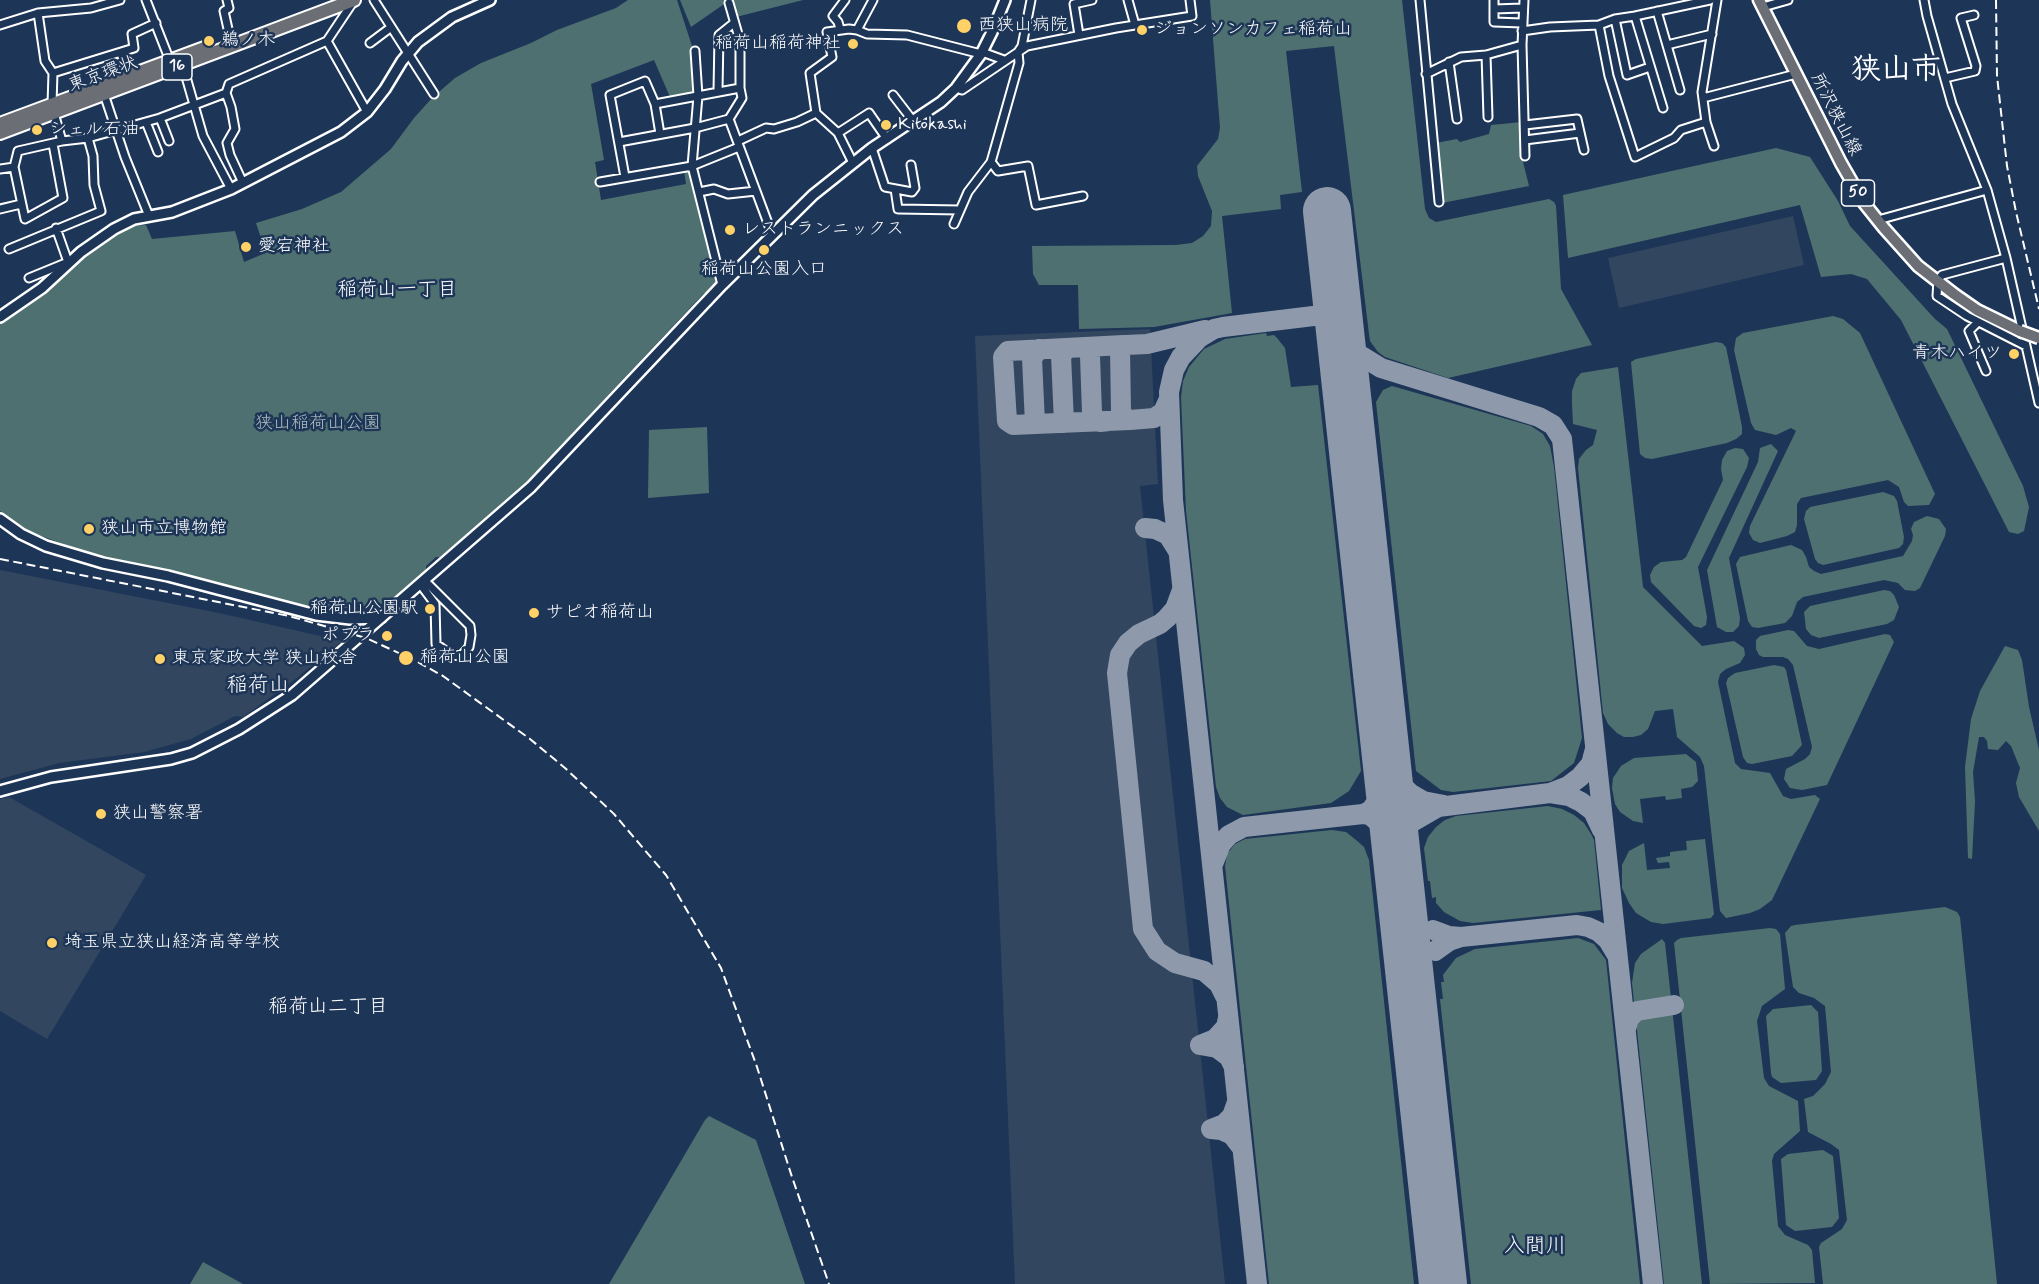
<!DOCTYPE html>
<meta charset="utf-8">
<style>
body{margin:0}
canvas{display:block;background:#1d3557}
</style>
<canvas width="2039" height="1284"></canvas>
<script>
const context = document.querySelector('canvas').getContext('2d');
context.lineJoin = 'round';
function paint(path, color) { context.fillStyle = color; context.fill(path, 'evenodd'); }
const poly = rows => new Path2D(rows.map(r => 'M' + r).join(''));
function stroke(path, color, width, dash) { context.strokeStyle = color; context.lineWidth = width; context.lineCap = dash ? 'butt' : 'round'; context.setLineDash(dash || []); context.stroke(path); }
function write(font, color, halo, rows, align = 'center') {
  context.font = font + ' Mynerve,"Klee One",sans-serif'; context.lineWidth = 5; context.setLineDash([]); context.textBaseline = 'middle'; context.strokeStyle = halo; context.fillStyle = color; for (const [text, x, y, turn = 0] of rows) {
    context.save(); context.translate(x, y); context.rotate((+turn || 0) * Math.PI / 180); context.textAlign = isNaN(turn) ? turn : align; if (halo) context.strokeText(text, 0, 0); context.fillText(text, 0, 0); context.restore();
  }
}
paint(poly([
 [1793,216,1804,265,1619,308,1608,258],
 [1150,329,1158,484,1140,486,1225,1284,1015,1284,975,336],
 [0,570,219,613,342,641,297,678,243,717,235,716,191,739,144,752,59,763,0,779],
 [9,797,146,875,47,1039,0,1011,0,799]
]), '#33465f');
paint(poly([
 [628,0,677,0,692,46,695,90,692,93,670,97,654,60,591,84,604,160,595,162,601,200,686,184,684,170,687,169,692,172,717,280,715,287,703,294,690,308,519,490,440,557,436,557,426,566,426,571,391,601,379,605,321,610,314,608,169,570,105,557,75,548,30,532,0,511,0,323,44,295,97,246,133,226,146,225,152,239,235,231,244,262,263,254,260,235,256,223,302,209,341,192,391,149,414,118,432,98,455,78,481,63,531,43,557,30,616,8],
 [680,0,803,0,736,17,727,2,691,27],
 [1210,0,1402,0,1425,209,1429,218,1436,222,1549,199,1554,202,1556,206,1561,289,1592,345,1448,378,1385,357,1378,352,1370,341,1369,334,1334,46,1286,51,1302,192,1280,195,1281,209,1222,216,1232,313,1154,327,1079,329,1078,285,1039,285,1033,274,1032,246,1176,245,1192,243,1203,236,1211,226,1212,211,1198,176,1197,166,1218,139,1220,128],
 [1522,122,1522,143,1520,150,1529,186,1442,203,1436,143,1457,139,1460,142,1489,134,1491,125],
 [1776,148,1810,157,1838,201,1850,226,1935,319,1947,329,2023,486,2029,507,2024,531,2018,534,2009,532,1901,320,1867,279,1851,274,1821,277,1800,205,1568,258,1563,195],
 [1833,316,1843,319,1860,333,1935,494,1929,505,1908,506,1904,502,1899,487,1888,480,1801,498,1797,504,1797,525,1795,532,1787,536,1760,543,1753,540,1749,533,1750,526,1796,431,1791,428,1776,435,1755,430,1751,423,1734,350,1736,338,1743,333],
 [1266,333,1267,336,1274,335,1277,338,1285,348,1291,387,1318,385,1361,771,1349,791,1331,803,1243,815,1227,807,1220,798,1216,787,1186,511,1181,397,1183,381,1189,367,1204,349,1225,339],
 [1716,342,1722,343,1726,347,1742,427,1742,434,1736,439,1727,443,1652,459,1645,458,1640,454,1631,362,1636,359],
 [1618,367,1643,587,1702,646,1734,641,1744,648,1745,655,1740,663,1726,669,1720,674,1718,682,1735,763,1741,769,1770,773,1783,796,1791,799,1815,795,1820,799,1772,900,1760,909,1750,913,1726,918,1720,911,1704,766,1700,757,1677,737,1673,709,1655,711,1648,729,1641,735,1633,737,1624,737,1617,733,1608,724,1603,713,1578,468,1579,459,1586,450,1593,445,1597,430,1573,424,1572,404,1572,391,1576,379,1581,373],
 [1392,386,1531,426,1543,434,1550,446,1554,467,1582,738,1574,763,1551,781,1453,792,1441,790,1416,771,1376,402,1383,390],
 [707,427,709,493,648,498,649,430],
 [1771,444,1778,451,1729,558,1740,618,1739,626,1733,632,1726,632,1717,627,1707,570,1758,462,1760,448],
 [1735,448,1743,449,1749,458,1747,467,1698,567,1707,617,1706,625,1701,628,1694,626,1651,582,1650,575,1654,567,1661,562,1682,560,1686,557,1723,480,1721,469,1722,460,1727,451],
 [1883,492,1894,496,1897,501,1904,537,1903,544,1899,548,1823,565,1818,563,1815,559,1804,519,1806,511,1810,507],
 [1927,516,1939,519,1946,529,1945,536,1920,588,1915,591,1905,590,1898,583,1884,580,1803,597,1797,602,1792,616,1785,623,1758,628,1752,627,1748,621,1736,564,1740,557,1791,545,1802,550,1806,557,1809,567,1814,571,1821,574,1903,556,1912,541,1913,535,1911,529,1914,522],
 [1884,590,1890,591,1894,595,1899,607,1894,620,1887,624,1819,638,1811,635,1806,629,1804,612,1810,606],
 [1788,630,1794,631,1807,646,1819,649,1885,634,1890,635,1894,642,1827,785,1802,790,1790,788,1784,779,1786,769,1805,759,1810,754,1812,747,1793,665,1788,659,1783,657,1763,657,1759,655,1756,649,1756,640,1760,636],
 [2005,646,2018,650,2022,660,2029,707,2039,750,2039,831,2019,797,2016,783,2020,768,2011,746,2006,741,1998,750,1988,749,1987,741,1984,737,1979,737,1973,772,1975,801,1972,859,1968,858,1965,767,1971,719,1980,691],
 [1774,665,1784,667,1786,670,1802,745,1792,756,1752,764,1747,763,1743,757,1726,683,1728,678,1735,673],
 [1686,754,1696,762,1698,781,1692,787,1681,789,1682,798,1666,800,1665,796,1640,799,1643,823,1633,821,1620,812,1615,804,1612,788,1613,778,1621,766,1634,758],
 [1548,806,1562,809,1574,815,1584,823,1591,834,1594,840,1601,910,1473,923,1460,921,1444,912,1436,903,1436,897,1432,898,1430,881,1428,881,1424,848,1428,837,1436,827,1445,820,1456,816],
 [1332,830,1346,832,1356,840,1364,847,1369,860,1414,1284,1269,1284,1225,866,1227,854,1235,844,1245,839],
 [1705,839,1714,914,1711,918,1663,924,1651,922,1636,913,1629,903,1622,888,1622,865,1629,851,1644,843,1647,870,1670,868,1669,862,1658,863,1656,858,1670,856,1670,852,1687,850,1686,841],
 [1945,907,1957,912,1960,917,1997,1284,1823,1284,1819,1247,1821,1243,1842,1229,1847,1220,1839,1150,1831,1144,1808,1132,1804,1099,1813,1096,1825,1084,1831,1072,1825,1006,1814,998,1799,993,1793,987,1785,933,1791,926,1795,925],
 [1770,928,1776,929,1780,934,1785,989,1762,1006,1757,1021,1764,1078,1769,1086,1798,1101,1800,1131,1774,1154,1772,1161,1778,1226,1785,1235,1808,1245,1812,1250,1815,1283,1710,1284,1674,943,1677,940,1681,938],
 [1578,938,1594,944,1606,960,1640,1284,1471,1284,1440,999,1443,999,1441,982,1444,982,1443,975,1456,958,1475,949],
 [1662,939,1665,943,1702,1284,1664,1284,1632,983,1635,963,1641,954],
 [1811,1005,1818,1012,1822,1071,1816,1080,1781,1083,1772,1077,1771,1073,1766,1016,1773,1009],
 [709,1116,756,1140,805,1284,609,1284,705,1120],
 [1823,1150,1833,1156,1839,1218,1832,1227,1795,1231,1786,1225,1781,1159,1788,1154],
 [203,1262,243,1284,190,1284]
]), '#4f7070');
stroke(poly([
 [1341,335,1355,352,1381,368,1539,417,1553,425,1562,439,1653,1284],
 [1096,347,1091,350,1090,356,1092,413,1094,417,1100,422,1109,421],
 [1039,349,1032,358,1035,424,1130,420],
 [1169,399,1163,412,1154,418,1130,420,1124,417,1121,412,1120,349,1126,345,1147,344,1205,330],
 [1064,423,1061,355,1068,348],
 [1035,424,1013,425,1007,421,1003,357,1008,351,1124,345],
 [1145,528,1155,529,1168,535,1178,551],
 [1182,590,1175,609,1167,618,1160,624,1139,634,1128,643,1120,655,1117,673,1143,929,1157,951,1175,963,1204,971,1219,984,1225,996],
 [1387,765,1394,778,1411,794,1423,801,1444,805],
 [1550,793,1568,786,1580,777,1591,764,1595,749],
 [1363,814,1370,811,1384,793,1387,783,1387,765],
 [1396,849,1404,832,1412,822,1438,807,1550,793,1569,796,1581,802,1593,811,1602,830],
 [1213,864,1221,844,1229,835,1244,827,1363,814,1370,815,1386,829,1392,837,1396,849],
 [1433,930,1449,936,1461,937],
 [1435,951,1449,941,1461,937,1577,925,1588,927,1599,932,1608,940,1617,955],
 [1228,1018,1226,1027,1215,1039,1200,1045,1217,1048,1229,1057,1234,1067],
 [1626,1029,1629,1018,1637,1011,1674,1005],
 [1237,1102,1232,1116,1224,1124,1211,1129,1221,1130,1232,1135,1242,1148],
 [1257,1284,1173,500,1169,392,1174,370,1181,357,1199,338,1214,329,1223,327,1338,313]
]), '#8e9aab', 20);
stroke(poly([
 [1327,211,1443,1284]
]), '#8e9aab', 48);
const street = poly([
 [146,0,170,61],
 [227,0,229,8,224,11,230,38],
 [374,0,434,94],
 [1128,0,1135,25],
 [1420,0,1439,202],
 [1494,0,1494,22,1522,23],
 [1524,0,1522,45,1525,156],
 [1924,0,1927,16,1952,104,1987,190,2006,258,2039,403],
 [1763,7,1788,0],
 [1494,9,1523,8],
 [1657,11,1680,90],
 [38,13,45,61,53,73,52,104],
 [1635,16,1663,108],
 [1615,19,1627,75,1650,67],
 [0,25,38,13,91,8,120,0],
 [1599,25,1609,76,1635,157,1674,138,1681,130,1706,122],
 [840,29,838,22,833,16,845,0],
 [857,30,873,0],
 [1522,31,1550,27,1599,25,1615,19,1635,16,1710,0],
 [1079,35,1074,4,1092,0],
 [327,41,367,112],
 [370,43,390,28],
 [1667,45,1712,34],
 [695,51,698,96,692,166,722,285],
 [121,52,128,76],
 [982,52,1004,60],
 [1486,55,1488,117],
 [1449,62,1457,119],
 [182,63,203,136,231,189],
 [53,73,134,48,132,34,156,23],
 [1426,74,1461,57,1486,55,1522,45],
 [1945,78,1975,71,1976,66,1961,18,1974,15],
 [956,88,962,90,1027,46,1116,28,1192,16,1190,0],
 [718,91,719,35,734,23],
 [226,93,231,107,235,129,227,143,230,155,243,183],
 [104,94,125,157,149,216],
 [893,95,913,121],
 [1703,98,1796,74],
 [655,104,740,88],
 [54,113,62,141],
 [816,113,838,133,853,163],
 [160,118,169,141],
 [729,119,772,234],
 [146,122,158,152],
 [1525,125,1577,119,1584,150],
 [838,133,869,113,887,139],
 [1525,140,1580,133],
 [738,141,766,128,774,129,797,122,816,113,810,73,832,57,827,32,849,29,857,30,867,34,907,35,981,54],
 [619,142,695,128,729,119,742,98,740,88,740,41,729,3],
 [1714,146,1706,122,1702,92,1717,0],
 [872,148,885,187,912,192,915,188,911,165],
 [991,162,998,171,1028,166,1036,205,1083,196],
 [14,167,25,219,63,198,53,144],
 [0,169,14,167,18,151,62,141,88,138,160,118,226,93,229,84,327,41,353,2],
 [625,177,610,95,645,81,655,104,660,134],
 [600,182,692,166,739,147],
 [895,189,898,209,960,210],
 [699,192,714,189,728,194,756,191],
 [0,209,21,204],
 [1878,220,1987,190],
 [954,224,968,192,991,162,1019,63,1018,52,1022,46,1031,0],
 [9,249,101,211,94,185,93,156,88,138],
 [2006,258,1942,275,1938,280,1937,296,1967,316,2026,346],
 [29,278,68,262,56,228],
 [1978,322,1969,331,1986,371],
 [422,582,428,584,470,626,471,635,469,647,461,656,451,655,436,644,435,604,423,588,422,582]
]);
const secondary = poly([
 [0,317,42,288,81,252,114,229,134,219,172,212,231,189,341,132,367,112,385,89,402,61,418,42,452,17,490,0],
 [0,519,21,534,46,546,103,563,168,576,316,615,350,619,381,618],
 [0,791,51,777,171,759,192,753,239,729,292,695,531,487,722,285,813,195,872,148,941,102,956,88,981,54,992,32,1005,0]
]);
const primary = poly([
 [1759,0,1841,163,1864,203,1884,228,1918,266,1954,294,1977,310,2020,331]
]);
const highway = poly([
 [0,124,207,47],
 [0,133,354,0]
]);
stroke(street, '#fff', 11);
stroke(secondary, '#fff', 14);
stroke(primary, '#fff', 15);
stroke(highway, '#fff', 16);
stroke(street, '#1d3557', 7);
stroke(secondary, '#1d3557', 9);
stroke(primary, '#6b6f75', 10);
stroke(highway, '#6b6f75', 12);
stroke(poly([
 [1996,0,1997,76,2007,166,2016,212,2039,309],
 [0,559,289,616,366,638,414,660,443,676,530,739,565,768,614,814,666,875,721,968,757,1067,792,1177,829,1284]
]), '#fff', 2, [9, 4.5]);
const primaryBridge = poly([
 [2020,331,2039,338]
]);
stroke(primaryBridge, '#fff', 15, []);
stroke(primaryBridge, '#6b6f75', 10);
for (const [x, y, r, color] of [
 [964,26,8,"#ffd166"],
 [1142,30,6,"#ffd166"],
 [209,41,6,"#ffd166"],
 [853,44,6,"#ffd166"],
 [886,125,6,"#ffd166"],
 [37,130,6,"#ffd166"],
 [730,230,6,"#ffd166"],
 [246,247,6,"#ffd166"],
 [764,250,6,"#ffd166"],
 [2014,354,6,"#ffd166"],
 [89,529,6,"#ffd166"],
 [430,609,6,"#ffd166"],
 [534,613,6,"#ffd166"],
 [387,636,6,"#ffd166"],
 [406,658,8,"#ffd166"],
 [160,659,6,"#ffd166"],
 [101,814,6,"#ffd166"],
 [52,943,6,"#ffd166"]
]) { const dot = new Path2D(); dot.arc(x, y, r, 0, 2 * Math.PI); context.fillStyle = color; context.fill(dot); stroke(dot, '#1d3557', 2); }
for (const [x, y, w] of [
 [177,67,30],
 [1858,193,33]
]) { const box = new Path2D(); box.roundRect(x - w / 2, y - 13, w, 26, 4.5); context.fillStyle = '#1d3557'; context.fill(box); stroke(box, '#fff', 1.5); }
write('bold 16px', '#fff', null, [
 ["16",177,67],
 ["50",1858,193]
]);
write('18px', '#fff', '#1d3557', [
 ["西狭山病院",978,26],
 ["ジョンソンカフェ稲荷山",1154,30],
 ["鵜ノ木",221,41],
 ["稲荷山稲荷神社",841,44,"right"],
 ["Kitokashi",898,125],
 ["シェル石油",49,130],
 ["レストランニックス",742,230],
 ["愛宕神社",258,247],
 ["稲荷山公園入口",764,270,"center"],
 ["青木ハイツ",2002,354,"right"],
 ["狭山市立博物館",101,529],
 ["稲荷山公園駅",418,609,"right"],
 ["サピオ稲荷山",546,613],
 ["ポプラ",375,636,"right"],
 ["稲荷山公園",420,658],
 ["東京家政大学 狭山校舎",172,659],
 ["狭山警察署",113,814],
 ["埼玉県立狭山経済高等学校",64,943]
], 'left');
write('18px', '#fff', '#1d3557', [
 ["東京環状",103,75,-20],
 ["所沢狭山線",1835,115,63]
]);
write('18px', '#b0bfbf', '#1d3557', [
 ["狭山稲荷山公園",318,424]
]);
write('20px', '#fff', '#1d3557', [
 ["稲荷山一丁目",397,291],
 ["稲荷山二丁目",328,1008]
]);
write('21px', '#fff', '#1d3557', [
 ["稲荷山",258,687],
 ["入間川",1535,1248]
]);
write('bold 30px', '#fff', '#1d3557', [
 ["狭山市",1896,72]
]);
</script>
